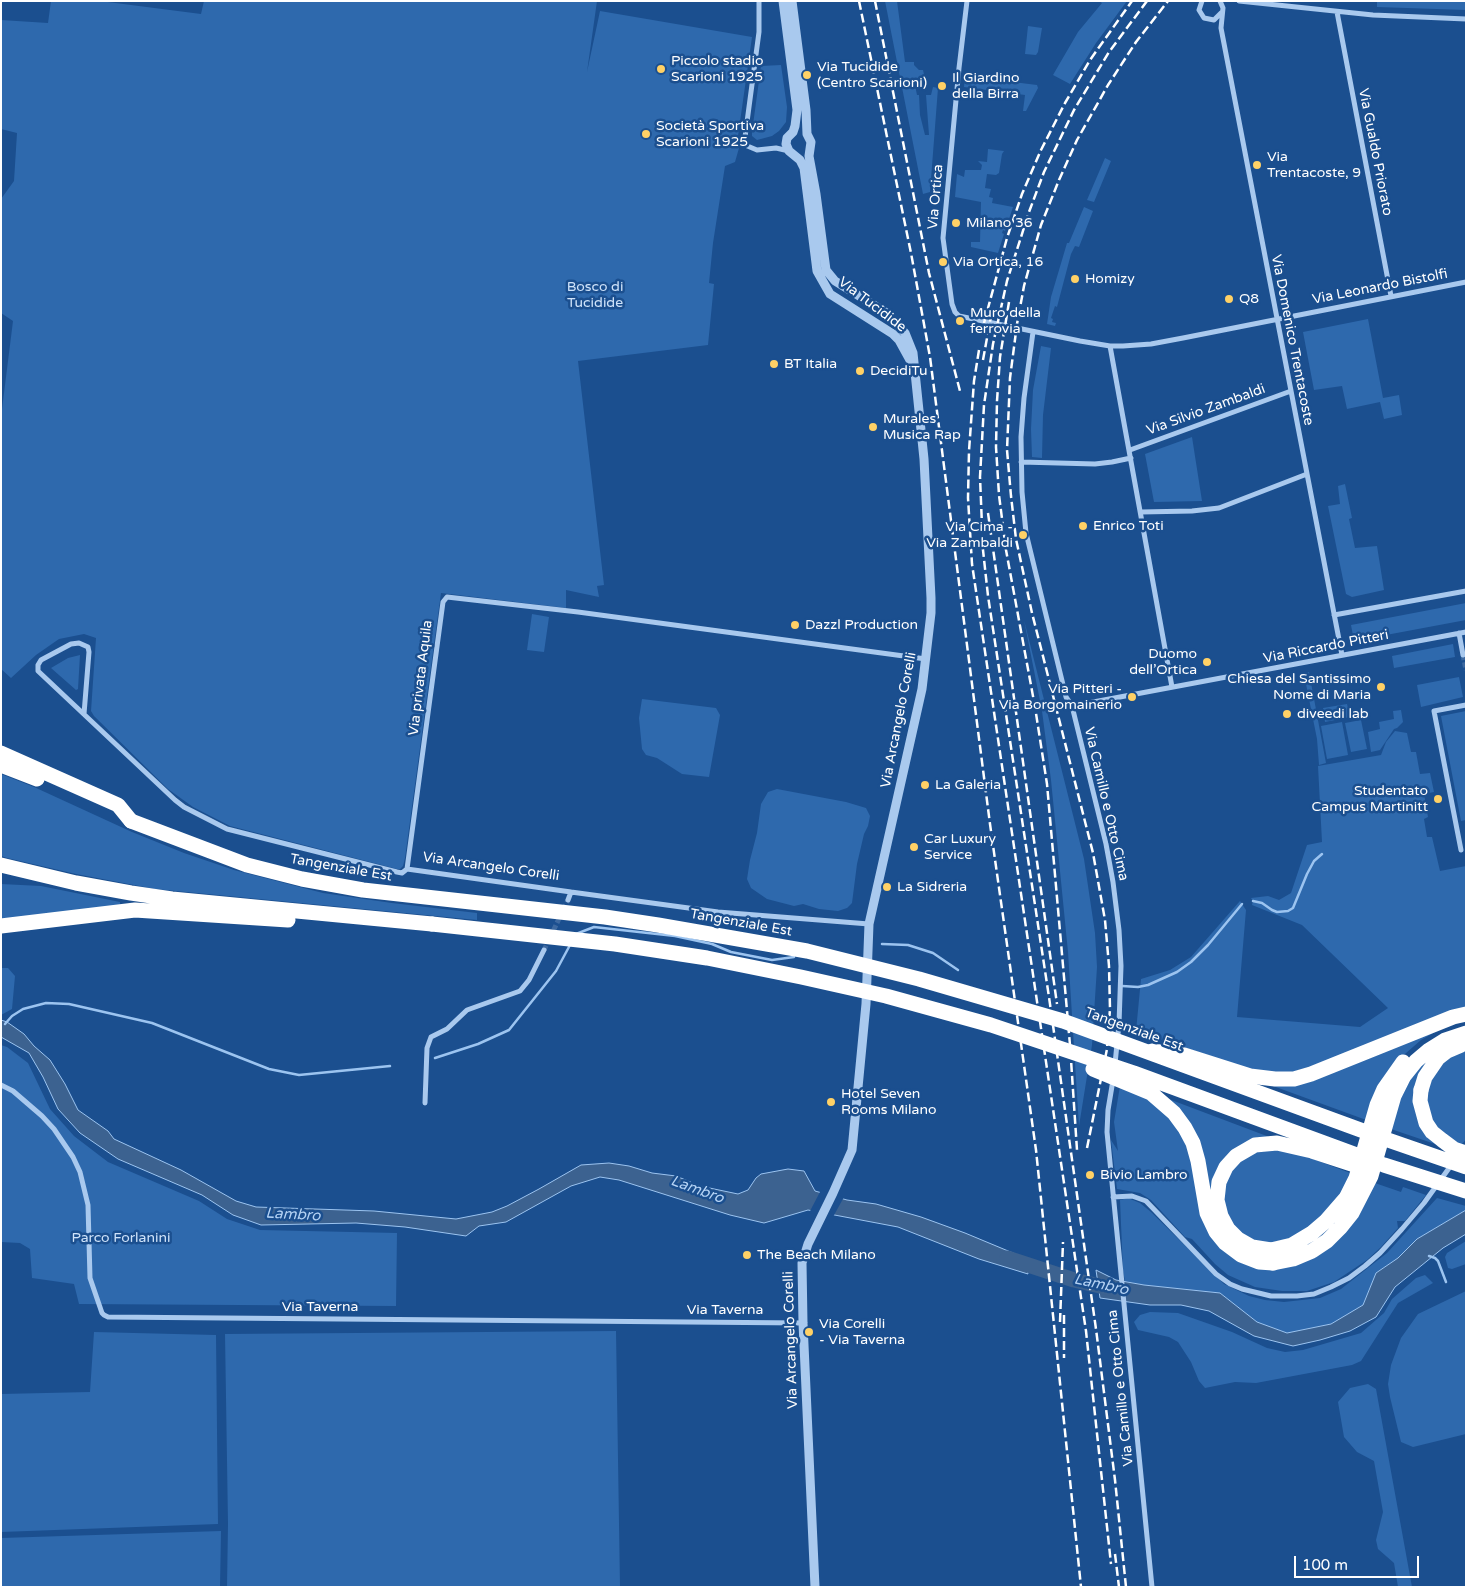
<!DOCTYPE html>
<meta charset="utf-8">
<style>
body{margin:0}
#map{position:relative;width:1467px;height:1588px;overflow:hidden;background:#1b4f8f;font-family:"Varela Round",sans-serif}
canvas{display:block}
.frame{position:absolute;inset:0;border:2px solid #fff;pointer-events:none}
.scale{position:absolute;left:1294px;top:1556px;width:125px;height:22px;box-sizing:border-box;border:2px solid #fff;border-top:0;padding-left:6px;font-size:15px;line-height:18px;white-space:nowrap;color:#fff;-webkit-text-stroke:4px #1b4f8f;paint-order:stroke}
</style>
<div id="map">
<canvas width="1467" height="1588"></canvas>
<div class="frame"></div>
<div class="scale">100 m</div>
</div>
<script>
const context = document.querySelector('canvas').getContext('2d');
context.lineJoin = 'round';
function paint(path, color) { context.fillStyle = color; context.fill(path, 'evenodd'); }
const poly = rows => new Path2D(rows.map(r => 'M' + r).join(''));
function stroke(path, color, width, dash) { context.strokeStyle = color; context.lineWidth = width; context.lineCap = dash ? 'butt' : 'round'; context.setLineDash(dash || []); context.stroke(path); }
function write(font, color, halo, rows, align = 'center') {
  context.font = font + ' "Varela Round",sans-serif'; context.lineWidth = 5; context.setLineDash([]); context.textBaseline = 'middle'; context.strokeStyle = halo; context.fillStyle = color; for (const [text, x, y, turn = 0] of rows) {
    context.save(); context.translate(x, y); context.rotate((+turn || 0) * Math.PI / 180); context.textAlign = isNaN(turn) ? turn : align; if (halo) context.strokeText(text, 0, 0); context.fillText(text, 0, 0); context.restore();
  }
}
paint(poly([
 [51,1,100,1,201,14,204,1,597,1,587,72,600,11,752,37,737,143,739,148,735,162,725,166,713,243,709,283,714,284,708,345,578,361,604,585,597,586,599,597,566,590,566,608,441,593,405,858,403,866,400,869,397,869,230,826,193,807,168,789,94,716,91,711,96,638,84,634,59,639,36,655,11,678,1,669,1,417,13,321,1,313,1,199,14,181,17,133,1,129,1,20,48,23],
 [885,1,897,1,905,62,914,62,914,65,919,70,923,70,925,79,914,80,917,95,919,95,920,115,925,135,929,135,926,95,931,95,933,87,938,88,930,192,923,194],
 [1099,1,1127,1,1096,43,1070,84,1053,75,1078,32,1102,3],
 [1377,1,1466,1,1466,10,1377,7],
 [1028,26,1042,28,1038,52,1036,55,1025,54],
 [781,65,787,107,786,122,779,131,772,136,757,140,752,136,752,132,761,66],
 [965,76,1037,85,1038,88,1026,111,1023,111,1025,95,964,87],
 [988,149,1004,151,1002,154,999,173,996,175,987,174,985,188,991,189,989,197,993,198,992,203,1013,207,1005,231,1003,230,1002,233,1004,234,998,253,971,247,971,242,980,242,981,202,955,197,957,174,964,177,965,170,981,170,982,165,978,161,987,162],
 [1105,158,1111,161,1094,202,1087,200],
 [1084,207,1093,211,1079,247,1075,246,1071,254,1057,307,1055,306,1051,318,1053,319,1052,322,1056,323,1055,326,1047,324,1051,297,1062,260,1067,243,1069,243],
 [1368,319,1383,398,1399,395,1402,415,1384,419,1380,402,1347,409,1342,386,1314,390,1303,332],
 [1041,346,1051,348,1043,415,1042,458,1032,457,1031,429,1033,390],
 [1192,437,1202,501,1154,502,1145,454],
 [1345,484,1352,518,1349,519,1355,548,1377,546,1384,590,1352,597,1346,594,1328,506,1340,504,1338,486],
 [1466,603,1466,620,1354,641,1351,625],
 [532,614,549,617,544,652,527,650],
 [1024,620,1084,859,1095,933,1097,967,1092,1045,1079,1126,1068,952,1051,780,1042,711],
 [1453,644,1455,657,1394,668,1392,656],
 [80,655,78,689,76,690,51,668,68,658],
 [1309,672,1326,763,1319,765,1317,739,1304,674],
 [1459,677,1463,697,1421,707,1417,685],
 [642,699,716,708,720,715,709,777,682,774,657,758,646,755,642,749,639,718],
 [1347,704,1350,717,1325,722,1323,708],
 [1401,710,1403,722,1397,728,1394,729,1380,750,1371,752,1368,732,1380,729,1379,722,1394,719,1393,711],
 [1466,711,1466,820,1461,821,1441,716],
 [1361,720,1367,749,1351,752,1345,723],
 [1342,722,1348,755,1327,759,1321,726],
 [1395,731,1407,733,1411,752,1416,752,1420,774,1430,773,1434,792,1424,794,1428,817,1424,819,1427,837,1432,837,1440,871,1466,866,1466,1009,1320,1063,1290,1073,1263,1074,1136,1031,1141,979,1170,970,1191,957,1240,901,1246,910,1237,1017,1360,1027,1388,1008,1302,925,1252,905,1253,901,1251,898,1268,896,1279,900,1291,893,1307,845,1322,842,1318,766,1381,755,1386,742],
 [1,774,34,787,132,832,184,853,234,870,323,893,392,903,477,913,477,920,155,889,76,874,7,858,1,856],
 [777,789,846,802,866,808,870,816,868,826,864,834,857,864,852,903,847,908,838,911,819,909,803,904,794,906,767,899,751,888,747,879,750,860,757,833,761,804,768,792],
 [1,884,41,886,120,902,120,905,1,923],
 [1,968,8,968,15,976,12,1009,1,1015],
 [1435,1032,1421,1040,1398,1060,1369,1121,1273,1086],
 [1,1045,7,1047,28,1063,50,1109,74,1136,108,1162,199,1201,227,1219,260,1230,397,1233,396,1306,79,1304,74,1284,32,1278,30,1249,20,1243,1,1242],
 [1466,1048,1466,1139,1460,1147,1441,1135,1426,1111,1425,1092,1444,1058],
 [1433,1054,1417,1086,1438,1145,1388,1128,1411,1073],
 [1120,1086,1140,1094,1162,1108,1186,1140,1207,1228,1309,1256,1372,1182,1401,1192,1403,1187,1426,1195,1405,1221,1397,1221,1398,1228,1381,1247,1367,1260,1334,1282,1307,1291,1282,1291,1255,1287,1228,1275,1215,1264,1192,1239,1185,1237,1151,1200,1140,1193,1117,1189,1111,1140,1118,1151,1114,1122],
 [1166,1098,1272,1138,1250,1142,1233,1151,1220,1166,1211,1186,1211,1205,1216,1223,1227,1238,1241,1248,1256,1253,1277,1254,1291,1250,1306,1242,1324,1229,1338,1213,1351,1197,1360,1176,1366,1178,1351,1205,1340,1219,1312,1245,1299,1252,1281,1258,1266,1258,1251,1255,1229,1242,1223,1236,1215,1224,1210,1209,1202,1160,1195,1138,1184,1119,1165,1099],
 [1260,1148,1294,1152,1353,1174,1346,1190,1306,1235,1260,1245,1247,1241,1221,1211,1229,1167],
 [1128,1198,1140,1203,1151,1212,1224,1284,1249,1296,1265,1300,1284,1302,1320,1298,1341,1289,1387,1253,1437,1198,1466,1206,1466,1210,1417,1239,1398,1258,1376,1273,1363,1305,1331,1324,1287,1333,1257,1322,1220,1293,1144,1285,1125,1281,1123,1271,1120,1200],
 [1466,1241,1466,1264,1452,1269,1448,1268,1445,1257,1447,1253],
 [1425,1275,1433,1283,1398,1303,1361,1361,1352,1365,1256,1383,1235,1382,1205,1388,1199,1381,1191,1362,1178,1342,1169,1337,1138,1330,1134,1322,1140,1315,1150,1312,1178,1313,1232,1332,1267,1348,1285,1352,1303,1350,1361,1333,1384,1313,1392,1299,1416,1278],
 [1466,1291,1466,1434,1413,1447,1401,1442,1390,1397,1388,1384,1391,1365,1401,1338,1418,1314],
 [616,1331,620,1587,227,1587,228,1524,225,1334],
 [94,1332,216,1335,218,1524,1,1532,1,1394,90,1392],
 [1368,1384,1376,1389,1412,1587,1398,1587,1394,1563,1378,1549,1376,1540,1383,1512,1374,1461,1357,1452,1344,1437,1338,1402,1350,1388],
 [221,1531,220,1587,1,1587,1,1538]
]), '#2e69ad');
const water = poly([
 [1,1020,7,1022,24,1034,34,1046,50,1060,65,1084,78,1110,108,1131,114,1139,181,1170,236,1201,256,1207,374,1211,456,1219,492,1212,507,1206,539,1189,581,1165,609,1163,629,1166,652,1173,676,1176,700,1186,738,1194,748,1190,756,1178,761,1174,788,1169,804,1171,815,1191,847,1200,876,1204,921,1217,965,1233,1025,1258,1028,1274,979,1259,898,1227,808,1210,764,1223,730,1215,619,1180,600,1177,571,1186,506,1222,479,1226,466,1236,405,1227,356,1223,261,1225,233,1215,202,1195,118,1159,80,1133,58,1109,43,1077,29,1053,1,1037,1,1020],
 [1466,1210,1466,1234,1443,1248,1395,1287,1376,1317,1350,1331,1320,1340,1293,1346,1254,1336,1209,1311,1181,1305,1150,1305,1100,1298,1096,1270,1116,1280,1144,1285,1220,1293,1257,1322,1287,1333,1331,1324,1363,1305,1376,1273,1398,1258,1417,1239,1466,1210]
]);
paint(water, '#3c6290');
stroke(water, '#9cc4f0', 1);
paint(poly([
 [821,1190,844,1197,833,1217,809,1213]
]), '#1b4f8f');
stroke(poly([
 [1253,901,1262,903,1272,910,1277,912,1288,911,1293,908,1307,874,1314,861,1322,854],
 [576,934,594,927,675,936,712,944,731,952,772,960,794,957],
 [882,944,908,945,933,953,958,970],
 [1122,986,1138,987,1148,985,1177,972,1191,962,1208,945,1242,904],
 [5,1024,12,1016,23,1009,46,1003,69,1004,152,1023,269,1069,299,1075,390,1066],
 [435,1058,478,1044,509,1030,556,971,570,945],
 [1429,1256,1435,1258,1438,1261,1446,1282]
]), '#9cc4f0', 2.5);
stroke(poly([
 [1007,1258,1074,1280,1117,1290]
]), '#3c6290', 15);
stroke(poly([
 [1463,655,1466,670],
 [544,950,568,900]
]), '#3d69a0', 5, [5, 2.5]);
stroke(poly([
 [759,1,759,32,745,137,745,145,757,150,776,148,789,151],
 [967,1,959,68,943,238,952,304,955,312,959,316,1080,341,1110,346,1123,346,1151,344,1183,338,1466,282],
 [1202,1,1199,10,1204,18,1214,20,1221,13],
 [1220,1,1223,8,1221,28,1342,655],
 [1239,1,1373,15,1466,19],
 [1337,12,1391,296],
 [1033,332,1024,398,1021,437,1022,492,1026,533,1066,697,1072,706,1106,844,1113,882,1119,930,1121,966,1119,1024,1115,1064],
 [1110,346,1172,687],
 [1130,450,1291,391],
 [1021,462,1095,464,1112,462,1131,458],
 [1141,512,1192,511,1219,508,1307,474],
 [1334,615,1466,591],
 [1459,633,1463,655],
 [1072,706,1466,632],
 [84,714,89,652,88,647,79,643,71,644,41,660,38,665,38,671,175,800,184,807,227,829,397,872,402,873,407,869],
 [1461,850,1434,711,1466,705],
 [407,869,443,602,447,597,578,612,926,659],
 [407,869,571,892],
 [568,900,571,892,718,912,869,924],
 [1113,1080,1108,1110,1107,1132,1152,1587],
 [1,1085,13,1091,42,1116,54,1129,73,1157,80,1172,88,1205,90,1278,102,1313,104,1315,108,1317,803,1323],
 [425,1103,427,1048,431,1037,447,1029,467,1010,520,991,529,980,544,950],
 [1113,1197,1132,1196,1146,1201,1216,1274,1230,1284,1242,1289,1271,1296,1297,1296,1314,1294,1331,1287,1349,1278,1365,1266,1380,1253,1402,1229,1424,1203,1452,1164]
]), '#a9c9ee', 5);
stroke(poly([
 [783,1,797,110,795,126,793,132,787,138,786,144,789,151,800,160,804,168,817,271,830,294,893,334,899,340,910,360],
 [792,1,806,110,807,134,811,142,809,156,816,194,826,270,835,281,885,312,894,321,905,333,913,353,924,459,931,598,931,613,922,689,869,924,866,1004,852,1150,833,1193,808,1244,802,1263,803,1323,815,1587]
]), '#a9c9ee', 9);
stroke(poly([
 [1,753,118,805,131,821],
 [1,765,37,779],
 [1,865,76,883,131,893,172,899,432,924],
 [1,926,135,910,288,920],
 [1152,1051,1184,1055,1250,1076,1275,1079,1294,1079,1311,1074,1453,1017,1466,1014],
 [1421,1090,1425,1077,1438,1058,1447,1051,1461,1045],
 [1271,1250,1292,1245,1312,1233,1326,1221,1346,1198,1356,1178,1377,1105,1384,1089,1403,1062],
 [1273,1263,1293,1259,1312,1251,1327,1241,1340,1228,1352,1213,1371,1176,1394,1096,1404,1076,1416,1061,1429,1050,1445,1040,1466,1033]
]), '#fff', 15);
stroke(poly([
 [859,1,911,253,930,357,990,824,1036,1150,1081,1587],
 [875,1,929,273,960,391],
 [1009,302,1000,357,997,401,996,447,999,495,1006,550,1035,707,1047,784,1070,1045,1077,1150],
 [984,323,1007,238,1022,194,1041,150,1065,103,1090,60,1132,1],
 [979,350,974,381,969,451,968,498,972,564,1086,1331,1111,1564],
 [983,360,991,316],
 [988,513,1057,1004],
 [1087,1148,1107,1049,1110,1009,1109,966,1105,920,1093,853,1032,613,1016,539,1011,496,1007,450,1010,378,1017,324,1024,286,1041,225,1059,180,1077,140,1108,85,1136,42,1168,1],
 [1064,1315,1064,1358],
 [1060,1322,1063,1242],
 [1115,1554,1119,1587],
 [1126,1587,1115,1480,1096,1329,1049,997,988,596,983,550,980,477,984,405,993,344,1007,281,1029,212,1044,172,1074,110,1109,52,1147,1]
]), '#fff', 2.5, [9, 4]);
stroke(poly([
 [131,821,247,865,302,879,363,890,605,917,658,925,807,951,919,979,1063,1021,1388,1140,1466,1167],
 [432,924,615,944,707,958,801,977,886,996,991,1025,1134,1073,1384,1165,1466,1191],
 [1093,1069,1151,1093,1174,1113,1185,1128,1193,1143,1198,1161,1207,1213,1216,1232,1225,1243,1241,1255,1259,1262,1273,1263],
 [1421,1090,1420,1101,1426,1123,1432,1132,1442,1140,1454,1149,1466,1153],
 [1271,1250,1252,1247,1238,1239,1228,1229,1221,1216,1217,1200,1219,1182,1226,1167,1236,1156,1255,1145,1277,1143,1312,1151,1364,1168]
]), '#fff', 15);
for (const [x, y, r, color] of [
 [661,69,5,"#ffd166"],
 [807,75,5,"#ffd166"],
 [942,86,5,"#ffd166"],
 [646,134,5,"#ffd166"],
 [1257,165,5,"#ffd166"],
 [956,223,5,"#ffd166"],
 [943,262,5,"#ffd166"],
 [1075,279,5,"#ffd166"],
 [1229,299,5,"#ffd166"],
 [960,321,5,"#ffd166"],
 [774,364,5,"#ffd166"],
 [860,371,5,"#ffd166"],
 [873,427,5,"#ffd166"],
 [1083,526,5,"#ffd166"],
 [1023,535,5,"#ffd166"],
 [795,625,5,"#ffd166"],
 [1207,662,5,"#ffd166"],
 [1381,687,5,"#ffd166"],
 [1132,697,5,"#ffd166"],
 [1287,714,5,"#ffd166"],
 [925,785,5,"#ffd166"],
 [1438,799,5,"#ffd166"],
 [914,847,5,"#ffd166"],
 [887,887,5,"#ffd166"],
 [831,1102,5,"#ffd166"],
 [1090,1175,5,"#ffd166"],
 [747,1255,5,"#ffd166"],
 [809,1332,5,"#ffd166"]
]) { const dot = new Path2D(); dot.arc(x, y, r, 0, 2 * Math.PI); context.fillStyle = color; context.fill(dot); stroke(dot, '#1b4f8f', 2); }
write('14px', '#fff', '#1b4f8f', [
 ["Piccolo stadio",671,61],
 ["Scarioni 1925",671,77],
 ["Via Tucidide",817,67],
 ["(Centro Scarioni)",817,83],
 ["Il Giardino",952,78],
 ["della Birra",952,94],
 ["Società Sportiva",656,126],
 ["Scarioni 1925",656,142],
 ["Via",1267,157],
 ["Trentacoste, 9",1267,173],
 ["Milano 36",966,223],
 ["Via Ortica, 16",953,262],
 ["Homizy",1085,279],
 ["Q8",1239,299],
 ["Muro della",970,313],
 ["ferrovia",970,329],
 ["BT Italia",784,364],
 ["DecidiTu",870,371],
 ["Murales",883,419],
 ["Musica Rap",883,435],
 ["Enrico Toti",1093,526],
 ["Via Cima -",1013,527,"right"],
 ["Via Zambaldi",1013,543,"right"],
 ["Dazzl Production",805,625],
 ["Duomo",1197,654,"right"],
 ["dell’Ortica",1197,670,"right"],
 ["Chiesa del Santissimo",1371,679,"right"],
 ["Nome di Maria",1371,695,"right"],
 ["Via Pitteri -",1122,689,"right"],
 ["Via Borgomainerio",1122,705,"right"],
 ["diveedi lab",1297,714],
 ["La Galeria",935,785],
 ["Studentato",1428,791,"right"],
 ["Campus Martinitt",1428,807,"right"],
 ["Car Luxury",924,839],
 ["Service",924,855],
 ["La Sidreria",897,887],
 ["Hotel Seven",841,1094],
 ["Rooms Milano",841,1110],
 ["Bivio Lambro",1100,1175],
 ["The Beach Milano",757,1255],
 ["Via Corelli",819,1324],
 ["- Via Taverna",819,1340]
], 'left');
write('14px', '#fff', '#1b4f8f', [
 ["Via Gualdo Priorato",1375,152,79],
 ["Via Ortica",936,197,-85],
 ["Via Leonardo Bistolfi",1380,287,-11],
 ["Via Tucidide",872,305,37],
 ["Via Domenico Trentacoste",1292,340,79],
 ["Via Silvio Zambaldi",1206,410,-20],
 ["Via Riccardo Pitteri",1326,647,-11],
 ["Via privata Aquila",421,678,-83],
 ["Via Arcangelo Corelli",899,720,-79],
 ["Via Camillo e Otto Cima",1106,804,77],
 ["Via Arcangelo Corelli",491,867,8],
 ["Tangenziale Est",341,868,10],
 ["Tangenziale Est",741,923,10],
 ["Tangenziale Est",1134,1030,20],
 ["Via Taverna",320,1307],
 ["Via Taverna",725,1310],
 ["Via Arcangelo Corelli",791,1340,-92],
 ["Via Camillo e Otto Cima",1121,1388,-96]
]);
write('14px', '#cfe3fa', '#1b4f8f', [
 ["Bosco di",595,287],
 ["Tucidide",595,303],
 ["Parco Forlanini",121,1238]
]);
write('italic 15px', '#b5d3f5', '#1b4f8f', [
 ["Lambro",697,1190,20],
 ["Lambro",293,1215,3],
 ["Lambro",1101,1285,12]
]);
</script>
